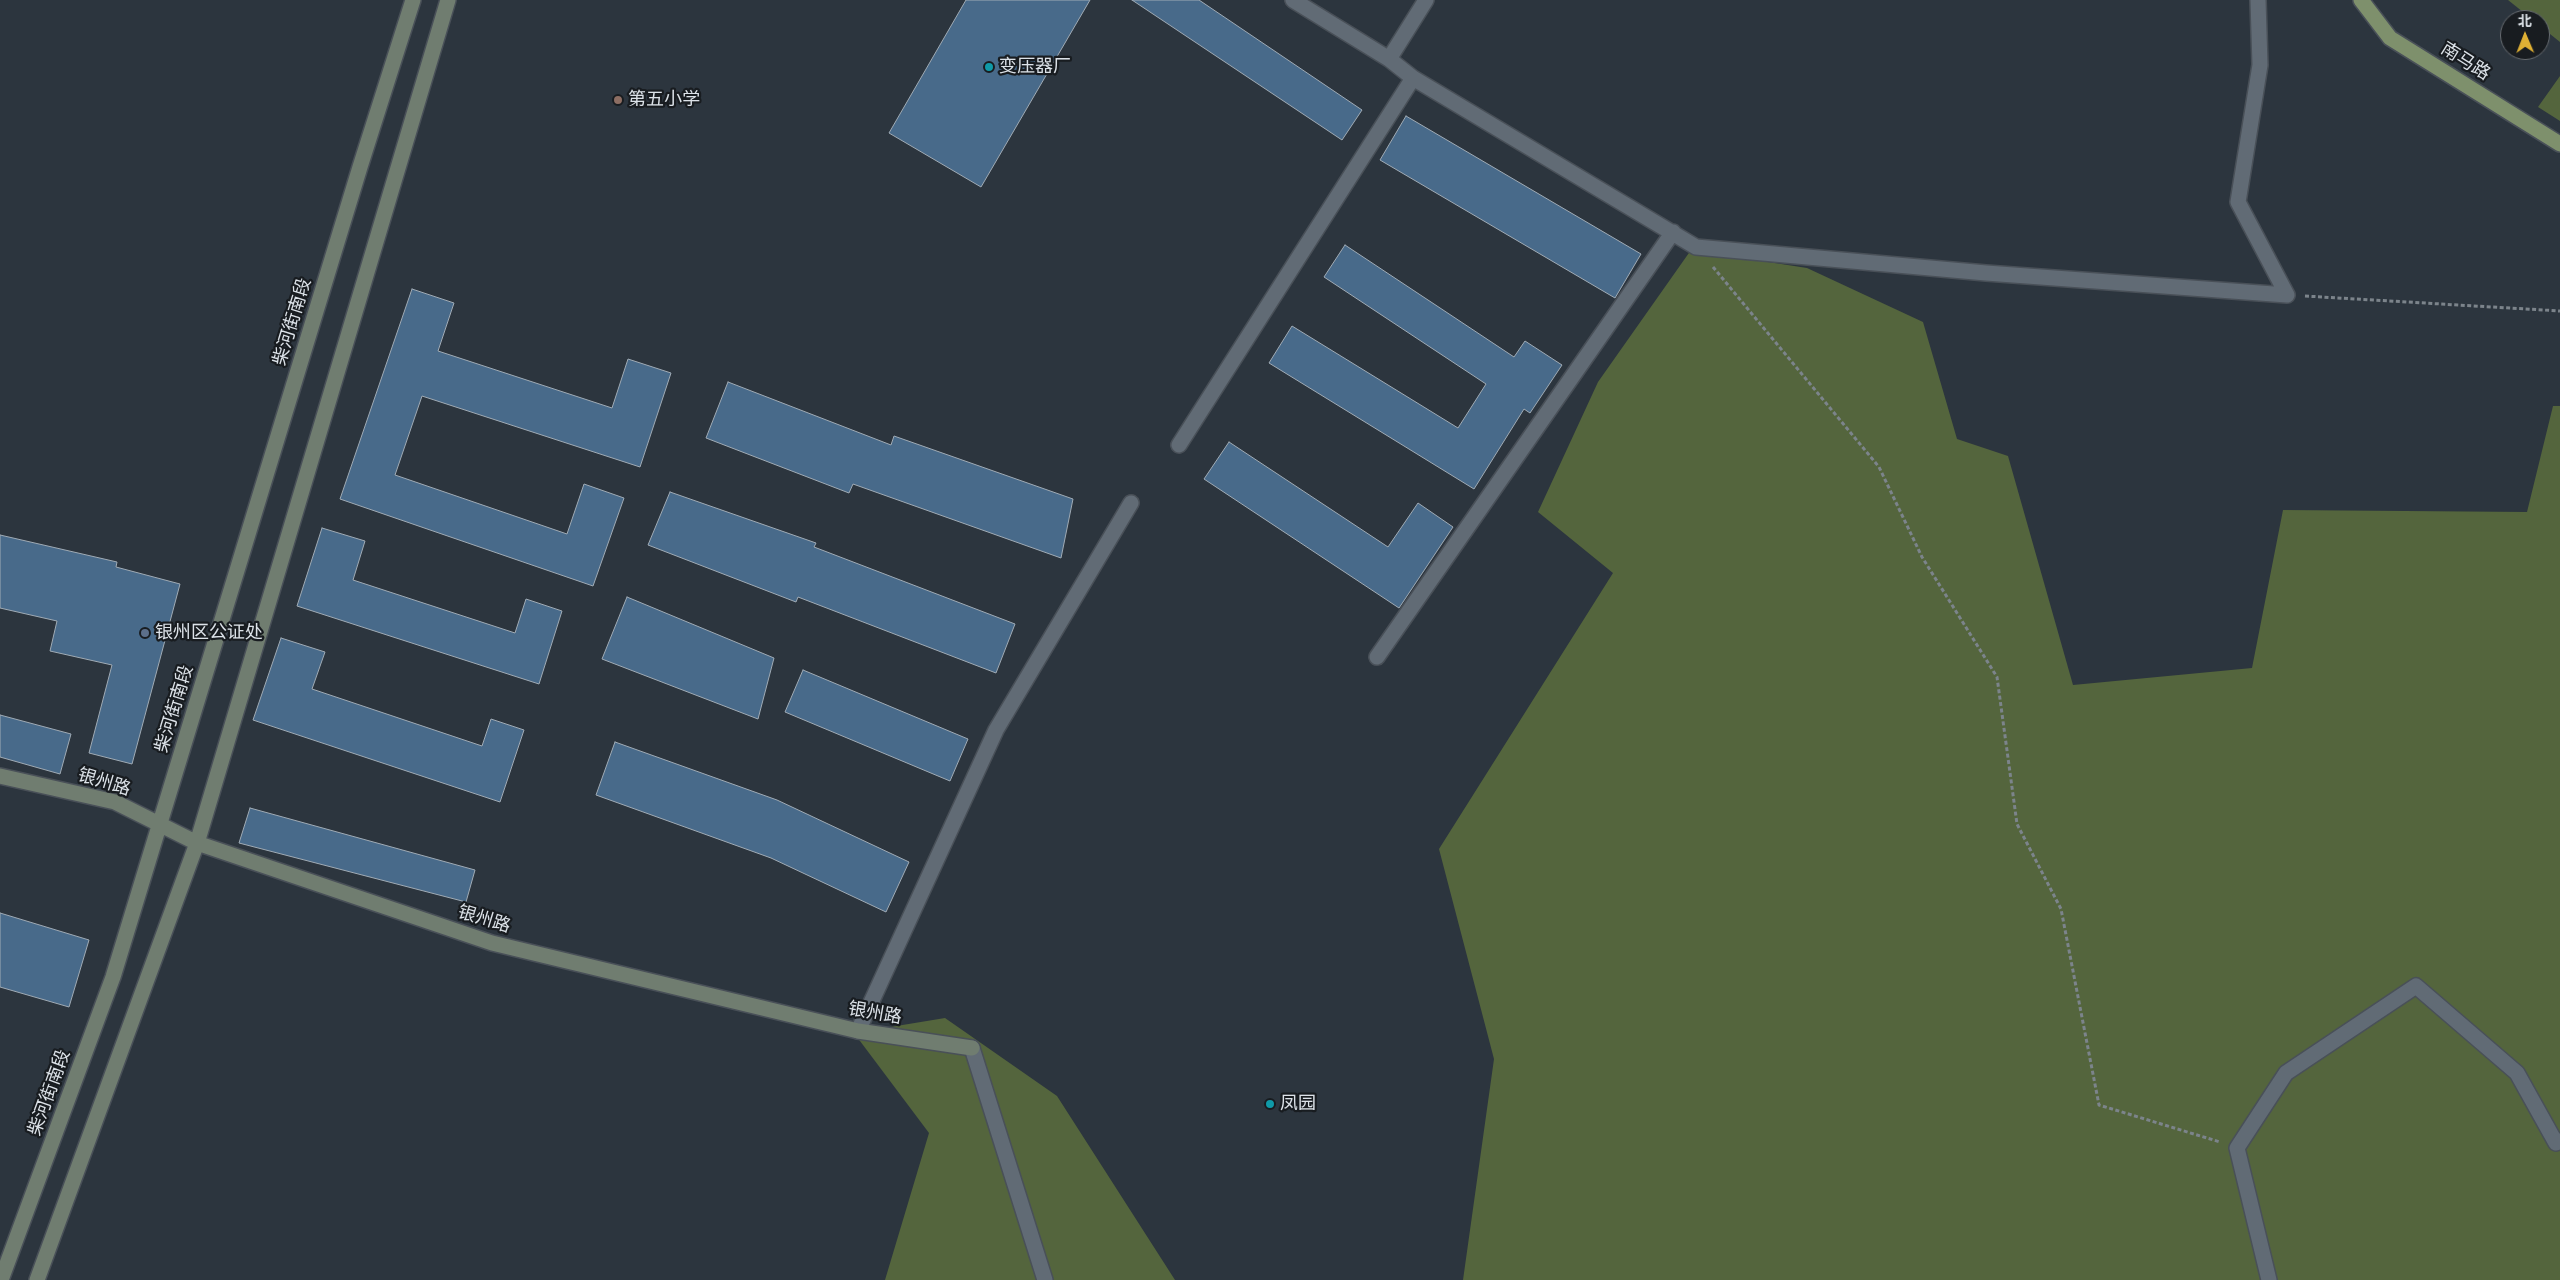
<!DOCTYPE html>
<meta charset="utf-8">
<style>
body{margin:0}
#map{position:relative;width:2560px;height:1280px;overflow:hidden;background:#2c353e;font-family:"Source Serif 4","Noto Sans SC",serif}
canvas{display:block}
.north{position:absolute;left:2500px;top:10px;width:50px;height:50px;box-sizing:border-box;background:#181c20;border:1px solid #666b70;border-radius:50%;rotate:359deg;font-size:14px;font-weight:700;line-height:20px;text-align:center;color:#dce2e8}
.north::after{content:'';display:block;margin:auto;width:18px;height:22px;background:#dfb034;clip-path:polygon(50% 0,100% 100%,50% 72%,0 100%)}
</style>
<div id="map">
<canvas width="2560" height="1280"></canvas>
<div class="north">北</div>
</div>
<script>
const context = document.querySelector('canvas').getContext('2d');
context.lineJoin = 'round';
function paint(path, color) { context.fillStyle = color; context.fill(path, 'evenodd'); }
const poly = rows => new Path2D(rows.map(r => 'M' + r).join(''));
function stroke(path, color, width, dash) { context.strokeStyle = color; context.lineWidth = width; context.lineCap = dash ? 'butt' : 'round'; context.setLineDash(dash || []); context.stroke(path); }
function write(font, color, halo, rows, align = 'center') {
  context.font = font + ' "Source Serif 4","Noto Sans SC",serif'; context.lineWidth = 4.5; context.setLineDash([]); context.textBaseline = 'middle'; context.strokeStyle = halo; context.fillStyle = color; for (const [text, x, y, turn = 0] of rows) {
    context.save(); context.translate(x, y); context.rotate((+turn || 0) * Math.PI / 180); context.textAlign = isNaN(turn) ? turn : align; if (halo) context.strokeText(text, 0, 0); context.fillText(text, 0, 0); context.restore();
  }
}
paint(poly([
 [2508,0,2560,0,2560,42,2540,26,2540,20,2533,20],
 [2560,76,2560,121,2538,107],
 [1691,250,1807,268,1923,322,1957,439,2008,456,2073,685,2252,668,2283,510,2527,512,2553,406,2560,406,2560,1280,1463,1280,1494,1059,1439,849,1613,573,1538,512,1598,382],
 [945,1018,1057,1096,1175,1280,885,1280,929,1133,854,1033]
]), '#54653d');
const building = poly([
 [966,0,1090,0,981,187,889,133,966,0],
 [1132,0,1199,0,1362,110,1342,140,1132,0],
 [1406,116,1641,254,1615,298,1380,160,1406,116],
 [1345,245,1514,357,1525,341,1562,365,1530,413,1524,409,1474,489,1269,363,1292,326,1458,428,1486,384,1324,277,1345,245],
 [412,289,454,303,438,351,612,408,628,359,671,373,640,467,422,396,395,475,567,534,584,484,624,498,593,586,340,499,412,289],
 [728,382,891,445,894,436,1073,499,1061,558,853,484,849,493,706,438,728,382],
 [1229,442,1388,547,1418,503,1453,527,1399,608,1204,479,1229,442],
 [670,492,816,543,814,547,1015,624,996,673,798,597,796,602,648,545,670,492],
 [322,528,365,541,353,580,515,633,526,599,562,611,539,684,297,606,322,528],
 [0,535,117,562,116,567,180,584,132,764,89,753,112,665,50,651,57,621,0,608,0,535],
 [627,597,774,658,758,719,602,659,627,597],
 [281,638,325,652,312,689,482,746,491,719,524,730,500,802,253,720,281,638],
 [803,670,968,739,950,781,785,712,803,670],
 [0,715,71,734,60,774,0,757,0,715],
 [615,742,777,800,909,862,886,912,771,858,596,795,615,742],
 [250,808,475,870,466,902,239,843,250,808],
 [0,913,89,940,69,1007,0,987,0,913]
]);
paint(building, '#486a8a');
stroke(building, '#a0abb5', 1);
const street = poly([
 [1293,0,1389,59,1413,78,1696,247,1986,273,2287,295],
 [2258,0,2260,65,2238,202,2287,295],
 [1389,59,1426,0],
 [1179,445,1413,78],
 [1377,657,1673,232],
 [858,1031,996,730,1131,503],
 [972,1048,1045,1280],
 [2269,1280,2237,1148,2286,1073,2416,986,2517,1073,2556,1143,2560,1141]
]);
const secondary = poly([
 [0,776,115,802,197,843,492,943,858,1031,972,1048],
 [1,1280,113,977,360,167,413,0],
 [37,1280,197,843,448,0]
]);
const primary = poly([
 [2361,0,2390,38,2560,144]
]);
stroke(street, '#495058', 18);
stroke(secondary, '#495058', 18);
stroke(primary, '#495058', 18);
stroke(poly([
 [1713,267,1879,467,1922,557,1997,677,2017,824,2061,909,2099,1105,2220,1142],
 [2305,296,2560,311]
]), '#7c848b', 3, [4, 2.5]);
stroke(street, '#616b75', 15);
stroke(secondary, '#707d70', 15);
stroke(primary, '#7e906c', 15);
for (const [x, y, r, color] of [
 [989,67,5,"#0f9aa8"],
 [618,100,5,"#8d6e63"],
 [145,633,5,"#5c6f8a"],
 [1270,1104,5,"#0f9aa8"]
]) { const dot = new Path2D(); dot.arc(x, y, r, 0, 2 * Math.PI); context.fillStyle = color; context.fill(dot); stroke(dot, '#181c20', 2); }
write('18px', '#dce2e8', '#181c20', [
 ["南马路",2465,62,32],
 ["柴河街南段",293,322,-73],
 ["柴河街南段",175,709,-73],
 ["银州路",104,783,17],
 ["银州路",484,920,17],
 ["银州路",875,1014,10],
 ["柴河街南段",50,1093,-70]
]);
write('18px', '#dce2e8', '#181c20', [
 ["变压器厂",999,67],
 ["第五小学",628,100],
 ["银州区公证处",155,633],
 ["凤园",1280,1104]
], 'left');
</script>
